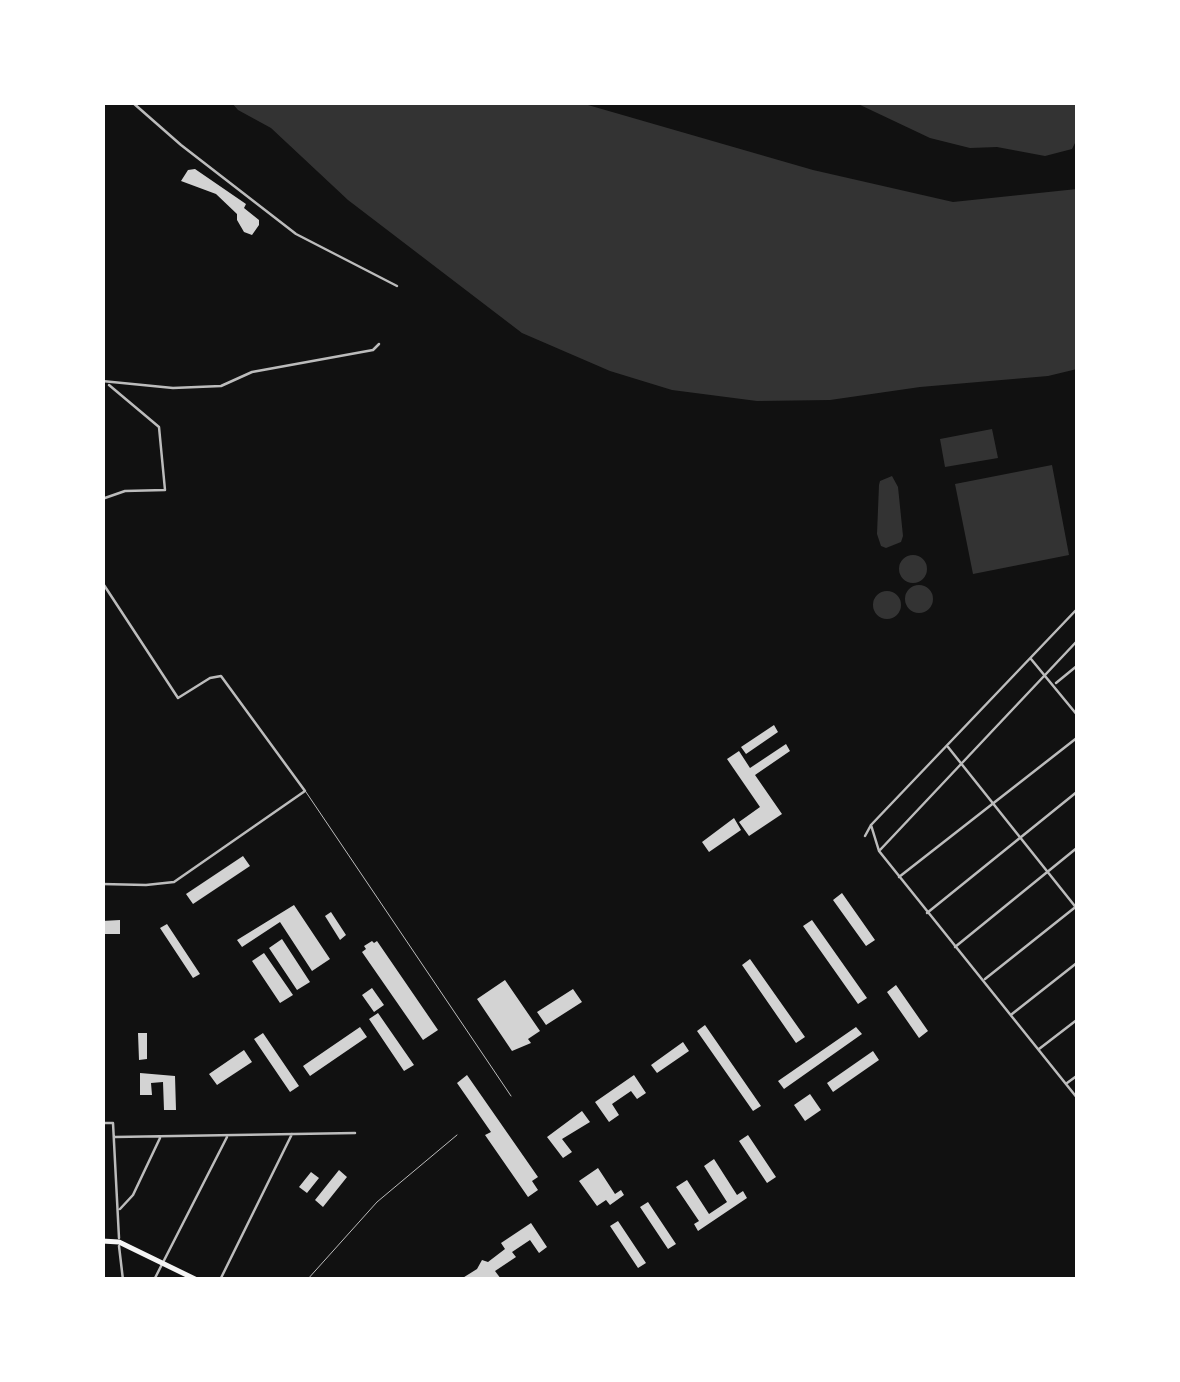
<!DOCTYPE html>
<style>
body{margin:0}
#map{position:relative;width:1180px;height:1382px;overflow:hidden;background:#111;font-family:"IBM Plex Sans",sans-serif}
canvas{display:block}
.frame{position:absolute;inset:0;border:105px solid #fff;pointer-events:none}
</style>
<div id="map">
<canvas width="1180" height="1382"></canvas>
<div class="frame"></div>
</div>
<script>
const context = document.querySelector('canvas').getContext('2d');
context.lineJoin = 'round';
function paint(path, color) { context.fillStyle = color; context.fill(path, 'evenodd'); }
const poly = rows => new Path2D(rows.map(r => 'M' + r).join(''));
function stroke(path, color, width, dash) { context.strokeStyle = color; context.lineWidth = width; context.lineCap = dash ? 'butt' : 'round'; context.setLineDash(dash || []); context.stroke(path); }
paint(poly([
 [232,103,581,103,813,170,953,202,1077,189,1077,369,1048,376,920,387,830,400,757,401,672,390,610,371,522,333,348,200,271,128,238,110],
 [856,103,1077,103,1077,139,1072,149,1045,156,997,147,970,148,930,138],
 [992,429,998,458,945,467,940,439],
 [1052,465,1069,555,973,574,955,484],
 [892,476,898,487,903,536,901,542,886,548,881,546,877,534,879,485,880,481],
 '899 569a14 14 0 1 1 28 0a14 14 0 1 1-28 0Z',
 '905 599a14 14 0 1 1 28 0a14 14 0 1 1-28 0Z',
 '873 605a14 14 0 1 1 28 0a14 14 0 1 1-28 0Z'
]), '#333');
paint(poly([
 [195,169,246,204,244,208,259,220,259,225,252,235,244,232,237,220,237,214,216,194,181,181,188,170],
 [774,725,778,732,746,754,741,747],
 [786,744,790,751,755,775,782,814,749,836,739,822,760,807,727,759,739,751,750,768],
 [734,818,741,830,709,852,702,842],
 [243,856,250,866,193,904,186,894],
 [842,893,875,940,866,946,833,900],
 [294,905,330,959,312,971,280,922,242,947,237,940],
 [331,912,346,935,340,940,325,916],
 [120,920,120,934,102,934,102,921],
 [812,920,867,998,858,1004,803,926],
 [167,924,200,974,193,978,160,928],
 [282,939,310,982,297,990,269,948],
 [372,941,374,943,377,941,438,1030,423,1040,362,952,366,949,364,946],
 [264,953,293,995,280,1003,252,961],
 [750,959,805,1037,796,1043,742,965],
 [505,980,540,1031,528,1039,531,1043,512,1051,477,999],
 [896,985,928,1031,919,1038,887,992],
 [372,988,384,1005,374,1012,362,995],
 [573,989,582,1002,546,1025,537,1012],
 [378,1013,414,1065,404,1071,369,1019],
 [705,1025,761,1106,753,1111,697,1031],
 [360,1027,367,1037,310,1076,303,1066],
 [856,1027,862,1034,784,1089,778,1081],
 [138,1033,147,1033,147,1059,139,1060],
 [263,1033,299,1086,290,1092,254,1039],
 [683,1042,689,1051,657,1073,651,1065],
 [244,1050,252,1062,217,1085,209,1074],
 [873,1051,879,1060,833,1092,827,1083],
 [140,1073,175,1076,176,1110,164,1110,163,1082,151,1083,152,1095,140,1095],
 [467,1075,538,1177,532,1181,538,1190,528,1197,485,1135,491,1132,457,1083],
 [634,1075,646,1093,637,1099,631,1091,612,1104,619,1115,609,1122,595,1102],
 [810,1094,821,1110,805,1121,794,1105],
 [582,1111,590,1122,562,1139,572,1152,563,1158,547,1137],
 [748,1135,776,1177,767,1183,739,1141],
 [714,1159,737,1195,743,1191,747,1198,698,1231,694,1224,699,1221,676,1187,687,1180,709,1214,727,1202,704,1166],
 [598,1168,615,1194,621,1190,624,1195,610,1205,606,1200,597,1206,579,1181],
 [339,1170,347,1177,323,1207,315,1200],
 [311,1172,319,1178,307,1193,299,1187],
 [648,1202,676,1244,668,1249,640,1207],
 [618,1221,646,1263,638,1268,610,1226],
 [531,1223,547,1247,539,1253,530,1240,512,1252,516,1257,495,1271,501,1279,461,1279,477,1269,482,1260,488,1262,505,1249,501,1243]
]), '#d3d3d3');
stroke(poly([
 [306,792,511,1096],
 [307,1280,377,1202,457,1135]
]), '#bcbcbc', 1);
stroke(poly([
 [132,102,181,145,296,234,397,286],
 [102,381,173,388,221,386,252,372,373,350,379,344],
 [102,499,125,491,165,490,159,427,109,385],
 [102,582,178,698,210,678,221,676,305,791,174,882,146,885,102,884],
 [1031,659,1078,716],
 [1056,683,1078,665],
 [948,747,1078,910],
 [871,825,879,851,1078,1099],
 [865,836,871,825,1078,608],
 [880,850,1078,640],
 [899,877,1078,737],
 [927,913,1078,791],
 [955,947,1078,847],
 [985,979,1078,905],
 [1012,1014,1078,962],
 [1039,1049,1078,1019],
 [1067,1083,1078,1075],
 [102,1123,113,1123,119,1238],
 [115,1137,355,1133],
 [120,1209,133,1195,160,1138],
 [119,1246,123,1280],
 [154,1280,227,1137],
 [220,1280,292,1134]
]), '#bcbcbc', 2.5);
stroke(poly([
 [102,1241,119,1242,197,1280]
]), '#f5f5f5', 5);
</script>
